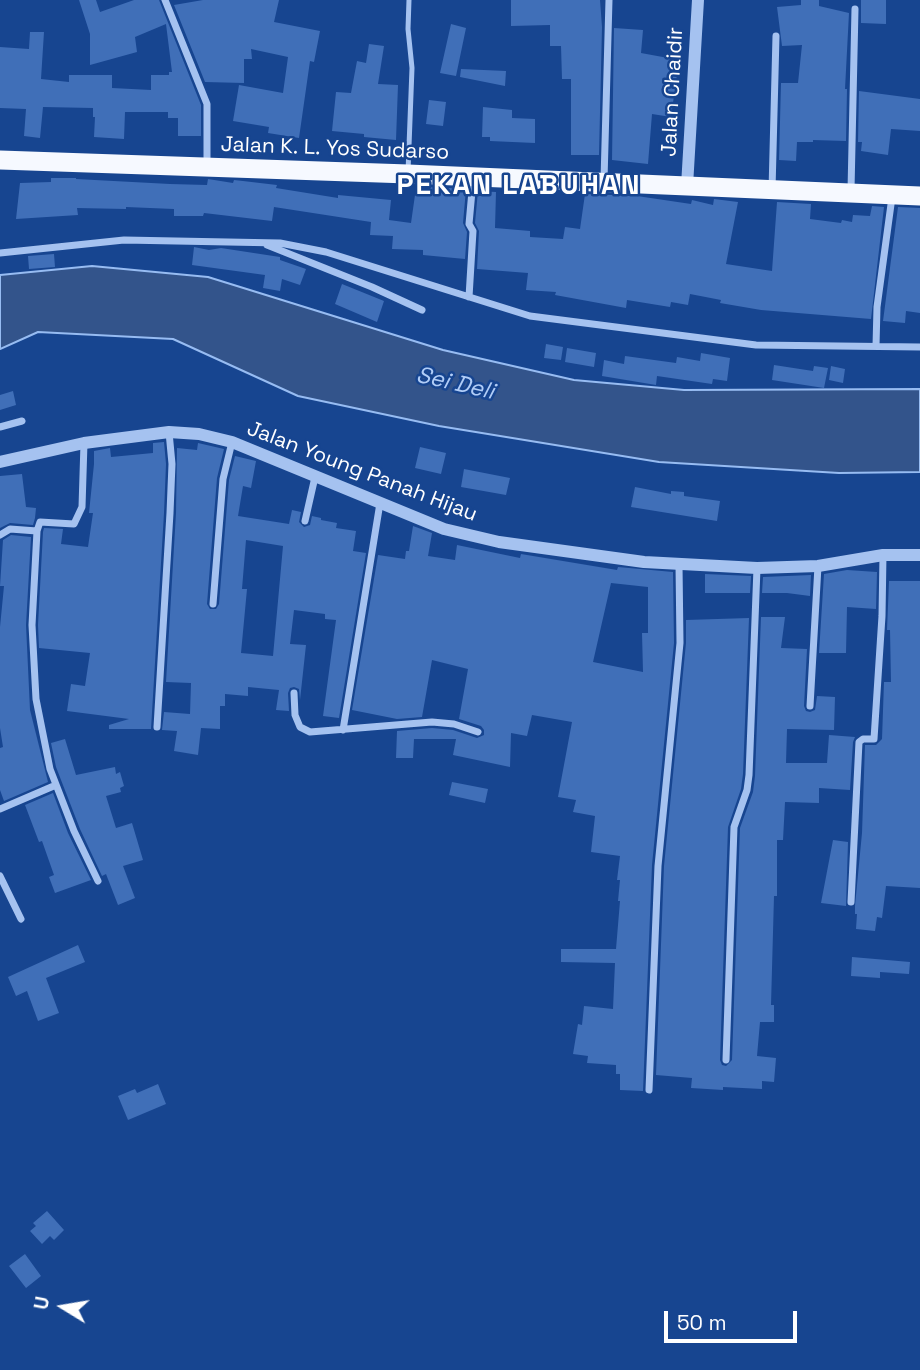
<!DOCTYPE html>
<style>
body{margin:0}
#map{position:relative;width:920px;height:1370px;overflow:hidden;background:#174590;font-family:"Space Grotesk",sans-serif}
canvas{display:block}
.north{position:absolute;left:28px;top:1272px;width:70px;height:70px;-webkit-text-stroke:5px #174590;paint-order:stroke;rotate:281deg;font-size:19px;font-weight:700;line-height:28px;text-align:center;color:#fff}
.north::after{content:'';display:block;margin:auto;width:24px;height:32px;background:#fff;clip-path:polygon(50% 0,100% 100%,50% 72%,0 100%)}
.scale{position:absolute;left:664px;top:1311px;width:133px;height:32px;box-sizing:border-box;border:4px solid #fff;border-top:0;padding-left:9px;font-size:21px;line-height:24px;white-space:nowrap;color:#fff;-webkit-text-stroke:5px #174590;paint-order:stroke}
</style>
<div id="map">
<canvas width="920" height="1370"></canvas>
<div class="north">U</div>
<div class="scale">50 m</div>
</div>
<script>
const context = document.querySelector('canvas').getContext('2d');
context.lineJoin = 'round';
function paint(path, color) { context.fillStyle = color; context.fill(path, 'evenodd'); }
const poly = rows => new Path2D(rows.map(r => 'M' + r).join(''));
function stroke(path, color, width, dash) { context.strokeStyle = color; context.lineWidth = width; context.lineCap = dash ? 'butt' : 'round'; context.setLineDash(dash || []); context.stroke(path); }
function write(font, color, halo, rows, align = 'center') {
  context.font = font + ' "Space Grotesk",sans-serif'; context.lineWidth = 5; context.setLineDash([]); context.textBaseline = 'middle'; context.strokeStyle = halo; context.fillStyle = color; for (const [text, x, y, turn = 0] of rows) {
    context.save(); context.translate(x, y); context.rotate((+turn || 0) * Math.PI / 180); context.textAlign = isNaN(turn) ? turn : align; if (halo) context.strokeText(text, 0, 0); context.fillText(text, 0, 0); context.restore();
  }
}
const water = poly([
 [92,266,208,277,443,350,574,380,684,390,920,389,920,472,839,473,659,462,439,426,298,396,173,339,38,332,0,349,0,275,92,266]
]);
paint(water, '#33548b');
stroke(water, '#97bcf2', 2);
paint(poly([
 [79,0,96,0,100,12,134,0,159,0,201,105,201,136,178,136,178,118,168,118,168,112,125,112,124,139,94,137,95,117,93,117,93,108,43,107,40,138,24,136,26,109,0,108,0,47,29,49,30,32,44,32,41,79,69,82,69,75,112,75,112,88,151,90,151,75,169,75,169,72,172,72,166,24,135,37,137,52,90,65,90,34],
 [203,0,279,0,274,22,320,31,314,62,310,61,299,138,268,133,269,127,233,121,239,85,283,93,288,57,251,49,252,59,244,59,244,83,205,82,174,5],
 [511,0,600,0,602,27,599,155,571,155,571,79,562,79,561,46,550,46,550,25,511,26],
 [801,0,819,0,819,6,849,13,845,89,847,89,846,141,813,140,813,142,797,142,796,161,779,160,781,83,798,83,802,45,782,46,777,7,801,5],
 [861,0,886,0,886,24,861,23],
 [451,24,466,28,456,76,440,73],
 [614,28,643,30,641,53,679,60,671,117,652,114,648,164,612,160],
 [369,44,384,46,378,84,398,85,396,140,364,137,364,134,332,131,336,92,351,93,357,61,366,63],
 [461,69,506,71,505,86,460,77],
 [859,91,920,99,920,131,891,129,888,155,861,151,862,142,858,142],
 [429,100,446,102,443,126,426,124],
 [483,107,512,110,512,118,535,119,535,143,490,141,490,137,482,137],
 [51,178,76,178,76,179,170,184,207,185,208,179,233,183,234,180,243,181,277,185,276,188,338,198,338,195,391,200,389,220,411,223,415,195,430,196,430,187,466,189,463,223,467,232,465,259,423,255,423,250,392,249,393,236,370,235,371,222,274,207,272,221,204,213,203,216,174,216,174,209,126,207,126,209,77,208,78,215,16,219,20,183,51,182],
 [478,191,496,192,495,228,530,231,530,237,563,239,565,227,580,229,585,194,637,196,691,204,692,200,713,205,714,199,738,202,726,264,772,271,777,202,811,204,810,219,841,223,842,220,852,222,853,215,870,216,872,206,884,207,871,319,761,310,720,303,721,300,690,294,688,305,671,302,670,307,627,300,626,308,555,295,556,292,526,290,528,273,477,269,479,231,475,223],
 [898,207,920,208,920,313,906,311,905,323,883,321],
 [194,247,209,250,221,248,280,257,280,260,306,269,300,285,282,279,280,291,263,288,265,275,192,265],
 [54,254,55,267,29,269,28,256],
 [342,284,384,301,377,322,335,304],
 [546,344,563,347,561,360,544,358],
 [567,348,596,353,594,367,565,362],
 [701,353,730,358,727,381,713,379,712,384,657,376,656,385,602,376,604,360,624,364,625,356,676,363,677,357,700,361],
 [774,365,813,371,814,366,828,368,824,388,772,380],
 [831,366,845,369,843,383,829,380],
 [13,391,16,405,0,410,0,395],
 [164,442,166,464,164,513,151,729,109,729,109,725,129,719,67,711,71,684,85,686,90,653,39,648,38,625,43,532,44,528,63,529,61,544,88,547,93,513,89,513,94,464,94,451,110,448,111,457,153,453,153,443],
 [198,443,224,449,217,478,207,604,210,609,216,609,219,604,229,480,235,456,256,461,251,488,243,486,238,516,289,524,292,510,301,512,299,522,304,527,310,525,312,516,321,518,321,520,337,523,336,528,356,531,353,551,366,553,339,718,323,716,336,620,325,619,325,614,294,610,290,644,306,645,300,700,299,689,294,687,290,688,288,693,289,711,276,710,279,690,248,687,248,696,225,694,225,706,220,706,220,729,201,728,198,755,174,751,177,731,162,730,164,712,190,714,191,683,166,682,176,513,177,448,197,450],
 [246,540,283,546,273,656,241,653,247,589,242,589],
 [420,447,446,453,441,474,415,468],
 [464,469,510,478,506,495,461,487],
 [22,474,26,507,36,508,35,518,33,525,10,523,0,528,0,476],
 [635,487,671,494,671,491,684,492,684,496,720,501,717,521,631,507],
 [413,526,432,533,428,556,455,560,457,545,520,558,521,554,617,570,618,567,673,572,674,643,652,865,643,1091,620,1090,620,1074,616,1074,616,1065,587,1063,588,1056,573,1054,578,1024,582,1025,584,1006,613,1009,615,963,561,962,561,949,616,949,620,901,618,901,620,880,617,880,620,856,591,852,595,816,573,812,576,800,558,797,572,722,532,715,527,736,511,733,510,767,453,755,456,739,414,739,413,758,396,758,397,731,432,728,453,730,477,738,484,735,484,730,481,726,459,719,468,669,432,660,422,717,397,719,352,710,378,555,405,559,406,551,409,551],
 [611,583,648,587,648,633,642,633,643,672,593,662],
 [11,535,31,537,26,625,30,710,48,782,4,801,0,790,0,748,3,747,0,728,0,627,4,586,0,586,3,540],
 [847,570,877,572,876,609,847,607,846,653,819,653,824,574],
 [705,574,751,576,750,593,705,593],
 [811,575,810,596,787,593,762,593,763,577],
 [889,581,920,581,920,888,886,886,882,918,877,917,875,931,856,929,857,914,855,914,855,906,862,833,865,745,876,745,882,739,884,682,891,682,890,630,887,630],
 [761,617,785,617,781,648,807,649,804,706,806,711,810,712,815,710,817,696,835,697,834,730,787,729,786,763,827,763,829,735,855,737,853,742,850,790,819,788,819,803,785,802,783,840,777,840,777,896,774,896,771,1005,774,1005,774,1022,760,1022,757,1056,776,1058,774,1082,762,1081,762,1089,723,1087,723,1090,691,1088,692,1078,656,1075,664,866,686,643,686,620,749,618,743,774,741,789,728,827,720,1060,722,1065,726,1066,732,1060,740,828,753,792,755,776],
 [65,739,76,775,115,767,116,774,120,772,124,786,120,788,121,792,106,796,116,828,132,823,143,860,123,866,135,898,118,905,106,874,102,876,80,829,56,767,51,743],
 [452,782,488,789,485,803,449,795],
 [53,793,68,833,91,880,55,893,49,877,54,875,42,841,39,842,25,805],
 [833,840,848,842,846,906,821,903],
 [78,945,85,962,46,978,59,1013,38,1021,27,991,16,996,8,977],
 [852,957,910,962,909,974,880,972,880,978,851,976],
 [158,1084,166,1104,128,1120,118,1096,135,1089,137,1093],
 [47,1211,64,1230,54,1240,50,1236,42,1244,30,1231,36,1226,33,1223],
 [25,1254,41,1276,26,1288,9,1266]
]), '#406fb8');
stroke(poly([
 [408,172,412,68,408,29,409,0]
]), '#a5c2f0', 5);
stroke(poly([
 [165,0,207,104,207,166],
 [604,180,609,0],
 [772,190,776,36],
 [851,190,855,9],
 [267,245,372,287,422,310],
 [0,253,124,240,280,243,326,252,530,316,756,345,920,347],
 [469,297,473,231,469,224,473,180],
 [876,346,877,307,892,197],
 [0,427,22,421],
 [84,443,82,507,74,524,40,522,37,531,32,625,36,699,50,769,74,831,98,881],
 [305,521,315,477],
 [0,535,10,529,37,531],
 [213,604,223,479,232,442],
 [294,693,295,715,300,727,310,732,432,722,454,724,478,732],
 [810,706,818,566],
 [157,727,170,513,172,464,169,432],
 [343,730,380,503],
 [0,809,56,785],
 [0,876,21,919],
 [851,902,859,742,863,739,874,739,882,616,883,555],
 [726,1060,734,827,747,790,749,775,757,568],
 [649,1090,658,866,680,643,679,565]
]), '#a5c2f0', 7);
stroke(poly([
 [687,186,698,0],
 [0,462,84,443,169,432,199,434,232,442,444,529,499,542,644,562,757,568,818,566,883,555,920,555]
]), '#a5c2f0', 12);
stroke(poly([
 [0,160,408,174,920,196]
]), '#f6f9ff', 19);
write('21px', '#fff', '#174590', [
 ["Jalan Chaidir",673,92,-87],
 ["Jalan K. L. Yos Sudarso",335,149,2],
 ["Jalan Young Panah Hijau",362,472,21]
]);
write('italic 23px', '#b1cdf7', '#174590', [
 ["Sei Deli",455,384,13]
]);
context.letterSpacing = '2px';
write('bold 28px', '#fff', '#174590', [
 ["PEKAN LABUHAN",519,186]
]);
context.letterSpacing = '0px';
</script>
